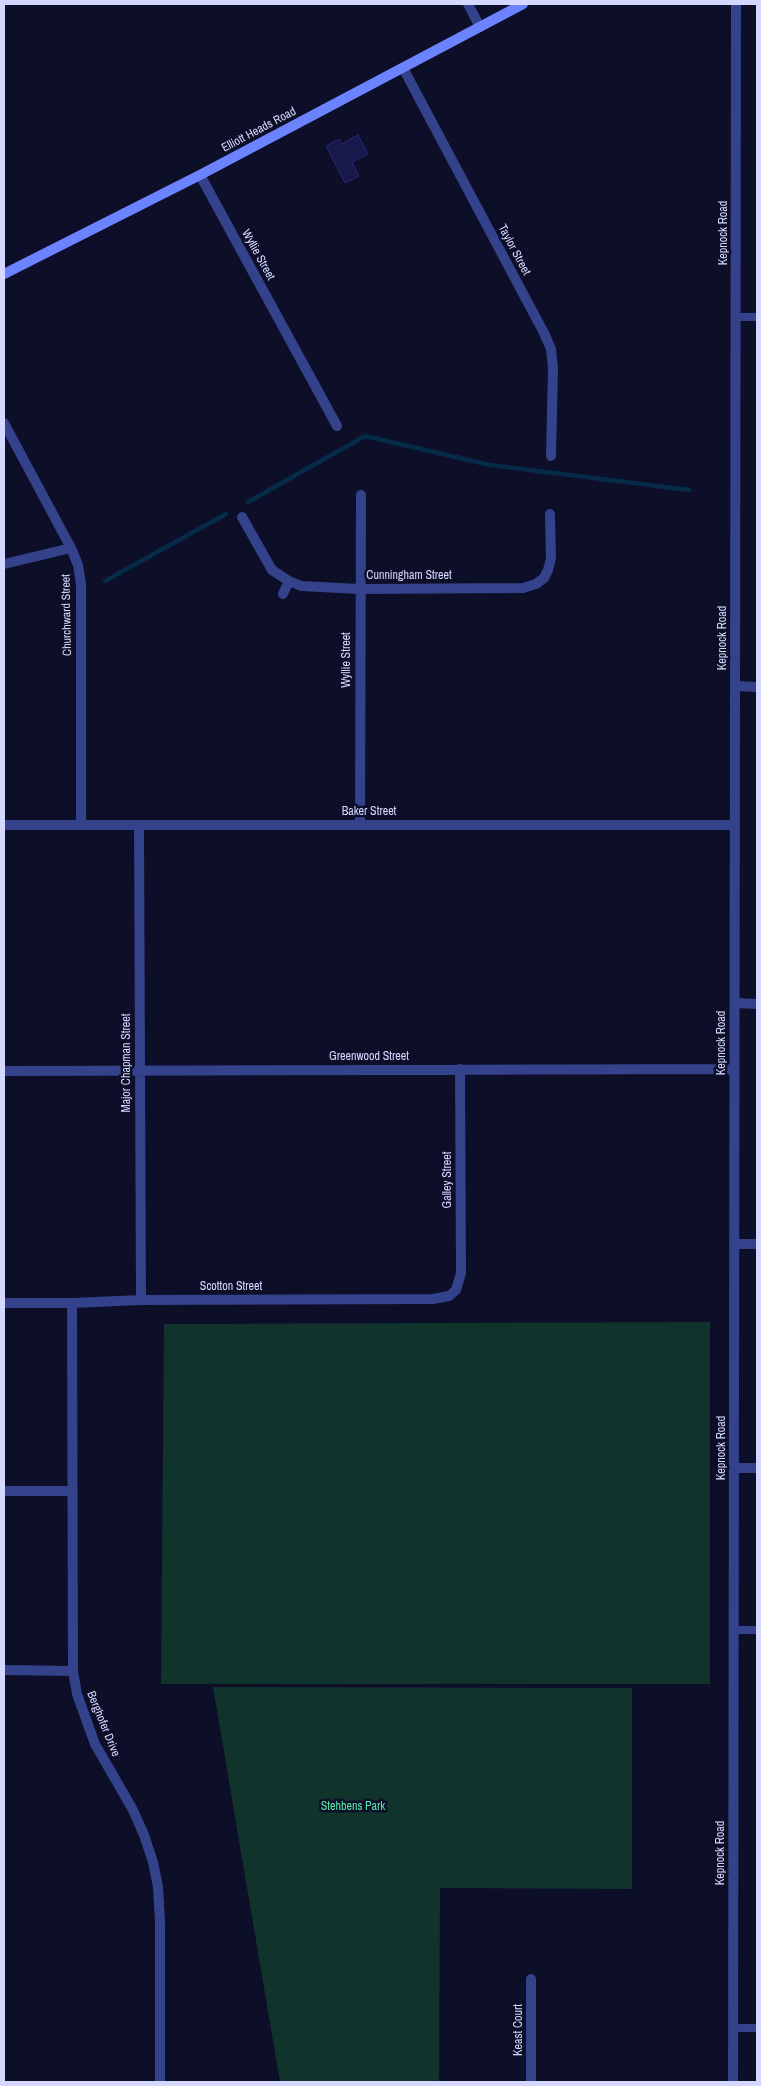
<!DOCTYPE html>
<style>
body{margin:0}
#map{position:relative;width:761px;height:2086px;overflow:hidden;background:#0d0e28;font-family:"Archivo Narrow",sans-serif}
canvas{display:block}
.frame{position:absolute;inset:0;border:5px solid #d4d7ff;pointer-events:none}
</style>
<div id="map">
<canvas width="761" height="2086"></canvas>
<div class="frame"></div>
</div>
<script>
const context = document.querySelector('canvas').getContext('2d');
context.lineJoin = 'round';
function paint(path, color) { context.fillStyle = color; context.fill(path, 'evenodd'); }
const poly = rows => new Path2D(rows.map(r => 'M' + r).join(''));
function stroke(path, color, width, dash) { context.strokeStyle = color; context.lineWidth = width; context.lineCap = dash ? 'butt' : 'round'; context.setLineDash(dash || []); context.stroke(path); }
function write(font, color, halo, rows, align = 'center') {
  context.font = font + ' "Archivo Narrow",sans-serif'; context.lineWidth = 5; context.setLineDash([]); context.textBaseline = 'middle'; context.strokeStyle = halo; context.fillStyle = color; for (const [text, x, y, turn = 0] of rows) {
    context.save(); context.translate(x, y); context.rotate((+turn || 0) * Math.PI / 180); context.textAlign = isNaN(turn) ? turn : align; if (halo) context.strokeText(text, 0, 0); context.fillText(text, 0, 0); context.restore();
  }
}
paint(poly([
 [710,1322,710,1684,161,1684,164,1324],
 [213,1687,632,1688,632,1889,440,1888,439,2082,280,2082]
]), '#10332b');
stroke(poly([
 [248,502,365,436,490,465,689,490],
 [105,581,226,514]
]), '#052b49', 4.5);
const building = poly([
 [358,135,368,154,352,162,359,176,345,183,326,146,339,139,342,144,358,135]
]);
paint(building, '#18184b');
stroke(building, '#282779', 1);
stroke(poly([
 [736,317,757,317],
 [734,1630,757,1630],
 [733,2028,757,2028]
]), '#34418b', 8);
stroke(poly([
 [468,4,480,27],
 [403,68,544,333,551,349,553,368,551,456],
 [200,175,337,426],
 [4,423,71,548,78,565,81,584,81,825],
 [242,517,272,570,289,581,301,586,359,589,523,588,536,584,544,578,548,570,551,558,550,514],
 [4,564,71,548],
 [283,594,289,581],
 [736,686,757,687],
 [4,825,734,825],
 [360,825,361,495],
 [139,826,141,1300],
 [735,1003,757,1004],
 [4,1071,734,1069],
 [734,1244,757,1244],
 [4,1303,72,1303,141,1300,433,1299,449,1296,456,1290,461,1273,460,1069],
 [72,1303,73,1671,77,1694,95,1744,133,1810,144,1835,153,1862,158,1887,160,1921,160,2082],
 [735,1468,757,1468],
 [4,1491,72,1491],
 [4,1670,73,1671],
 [531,1979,531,2082],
 [733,2082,736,4]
]), '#34418b', 10);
stroke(poly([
 [4,274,200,175,523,4]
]), '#6b83ff', 10);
write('12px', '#d4d7ff', '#0d0e28', [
 ["Elliott Heads Road",259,130,-28],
 ["Kepnock Road",724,233,-90],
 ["Taylor Street",514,250,62],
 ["Wyllie Street",258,255,61],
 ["Cunningham Street",409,576],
 ["Churchward Street",67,615,-91],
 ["Kepnock Road",723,638,-90],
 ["Wyllie Street",347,660,-90],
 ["Baker Street",369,812],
 ["Kepnock Road",722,1043,-90],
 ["Greenwood Street",369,1057],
 ["Major Chapman Street",127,1063,-90],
 ["Galley Street",448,1180,-90],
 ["Scotton Street",231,1287],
 ["Kepnock Road",722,1448,-90],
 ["Berghofer Drive",103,1724,68],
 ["Kepnock Road",721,1853,-90],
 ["Keast Court",519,2030,-90]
]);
write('12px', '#55eaa9', '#0d0e28', [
 ["Stehbens Park",353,1807]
]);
</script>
